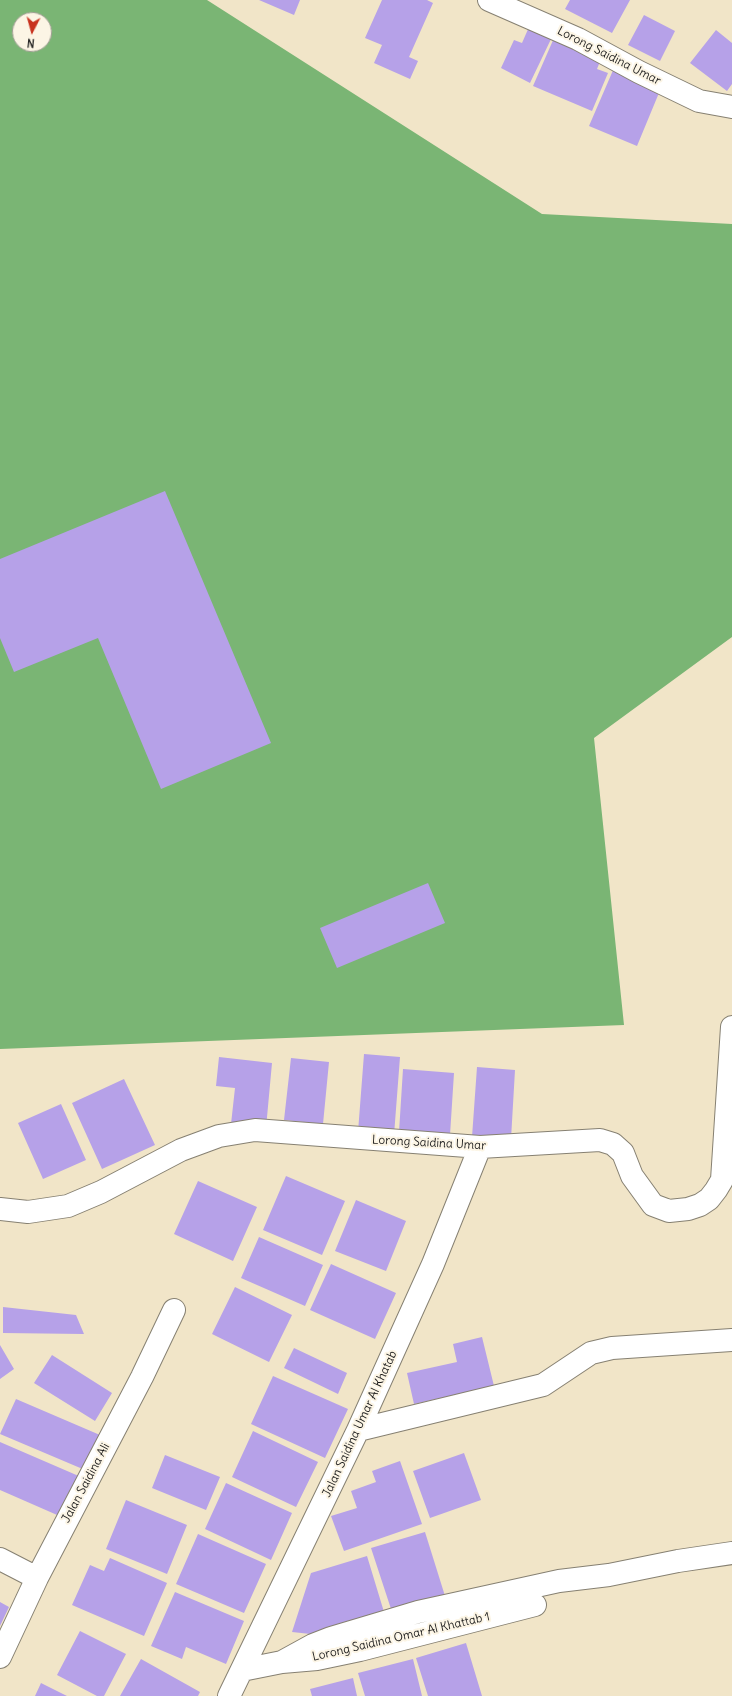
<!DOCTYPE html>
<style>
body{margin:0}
#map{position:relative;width:732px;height:1696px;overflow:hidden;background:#f1e5c8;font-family:Delius,sans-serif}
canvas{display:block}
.north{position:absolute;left:12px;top:12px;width:40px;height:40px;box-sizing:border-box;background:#fcf5e5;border:1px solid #a29e95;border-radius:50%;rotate:186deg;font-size:11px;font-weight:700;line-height:16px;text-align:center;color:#1c1c1c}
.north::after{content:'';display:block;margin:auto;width:14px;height:18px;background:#c8321e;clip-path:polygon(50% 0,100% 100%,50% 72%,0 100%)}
</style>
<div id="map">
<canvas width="732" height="1696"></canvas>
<div class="north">N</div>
</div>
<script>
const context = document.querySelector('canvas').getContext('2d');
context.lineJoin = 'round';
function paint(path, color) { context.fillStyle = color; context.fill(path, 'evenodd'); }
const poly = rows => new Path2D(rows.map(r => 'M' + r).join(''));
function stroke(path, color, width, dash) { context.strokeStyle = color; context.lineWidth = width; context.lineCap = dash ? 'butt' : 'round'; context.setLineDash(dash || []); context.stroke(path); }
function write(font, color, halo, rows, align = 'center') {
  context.font = font + ' Delius,sans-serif'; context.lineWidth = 4; context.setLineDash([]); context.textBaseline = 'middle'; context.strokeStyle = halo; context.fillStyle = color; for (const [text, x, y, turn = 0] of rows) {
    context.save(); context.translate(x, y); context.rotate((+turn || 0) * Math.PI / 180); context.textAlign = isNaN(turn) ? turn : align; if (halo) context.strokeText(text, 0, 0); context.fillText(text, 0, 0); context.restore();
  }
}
paint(poly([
 [0,0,207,0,542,214,732,224,732,637,594,738,624,1025,0,1049],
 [20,20,44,20,44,44,20,44]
]), '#7ab574');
paint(poly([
 [259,0,300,0,294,15],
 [382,0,427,0,433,3,409,57,418,61,410,79,374,63,382,45,365,38],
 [570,0,630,0,612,33,565,9],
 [644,15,675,31,660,61,628,45],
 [529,27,552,37,530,83,501,68,514,40,522,43],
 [716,30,732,43,732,84,727,91,690,63],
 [554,38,601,59,597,69,608,73,592,111,533,86],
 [614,68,661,88,637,146,589,126],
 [165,491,271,743,161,789,98,638,14,672,0,638,0,559],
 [428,883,445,923,337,968,320,928],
 [364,1054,400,1057,394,1135,358,1132],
 [219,1057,272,1063,266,1128,231,1124,235,1088,216,1086],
 [291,1058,329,1062,323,1124,284,1120],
 [477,1067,515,1070,511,1139,472,1137],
 [403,1069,454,1073,450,1135,399,1132],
 [124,1079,155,1145,102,1169,72,1103],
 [61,1104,86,1160,43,1179,18,1123],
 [286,1176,345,1201,322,1255,263,1230],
 [198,1181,257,1207,233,1261,174,1234],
 [356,1200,406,1221,386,1271,335,1251],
 [259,1237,323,1265,305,1306,241,1278],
 [331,1264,396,1293,375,1339,310,1310],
 [235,1287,292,1315,269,1362,212,1334],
 [3,1307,76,1315,84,1334,3,1333],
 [482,1337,494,1386,414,1404,407,1373,457,1362,453,1344],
 [0,1345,14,1369,0,1379],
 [294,1348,347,1373,338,1394,284,1368],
 [52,1355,112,1393,95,1421,34,1383],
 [273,1376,348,1409,325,1458,251,1424],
 [16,1399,100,1435,85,1470,0,1434],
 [253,1431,318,1462,296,1507,232,1477],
 [0,1442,81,1477,64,1518,0,1490],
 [464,1453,481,1500,430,1518,413,1471],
 [165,1455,220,1477,206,1510,152,1488],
 [400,1461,422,1524,344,1551,331,1516,357,1508,351,1491,376,1482,372,1471],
 [226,1483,292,1513,271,1560,205,1529],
 [126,1500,187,1525,167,1574,106,1549],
 [425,1532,445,1596,392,1612,371,1548],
 [198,1534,266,1564,244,1613,176,1584],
 [367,1556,384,1612,320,1635,292,1632,311,1573],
 [110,1558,167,1583,144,1636,72,1605,90,1565,104,1571],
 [175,1592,244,1621,226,1664,186,1647,182,1659,151,1646],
 [0,1602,9,1607,0,1626],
 [80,1631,126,1654,104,1696,97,1696,57,1675],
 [466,1643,482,1696,428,1696,416,1658],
 [141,1659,200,1692,198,1696,120,1696],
 [413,1659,422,1696,365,1696,358,1673],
 [353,1678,357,1696,312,1696,310,1689],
 [41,1683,67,1696,35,1696]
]), '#b6a1e8');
const minor = poly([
 [489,0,578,39,639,72,699,101,732,107],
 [0,1209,28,1212,68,1206,101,1192,181,1150,219,1136,255,1130,480,1147,600,1140,613,1144,623,1153,632,1176,653,1205,669,1211,688,1209,700,1205,709,1199,716,1190,722,1180,732,1027],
 [358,1430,543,1385,591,1353,612,1348,732,1340],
 [0,1559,37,1578],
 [0,1657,37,1578,142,1377,174,1310],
 [282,1662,313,1645,331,1638,418,1612,559,1581,609,1575,678,1561,732,1553],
 [242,1670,282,1662,317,1659,360,1650,535,1605],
 [229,1696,358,1430,433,1264,480,1147]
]);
stroke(minor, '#868072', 24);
stroke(minor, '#fff', 22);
write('12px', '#1c1c1c', '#fcf5e5', [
 ["Lorong Saidina Umar",609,56,27],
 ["Lorong Saidina Umar",429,1143,3],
 ["Jalan Saidina Umar Al Khatab",360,1424,-65],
 ["Jalan Saidina Ali",86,1483,-62],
 ["Lorong Saidina Omar Al Khattab 1",401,1637,-13]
]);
</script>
